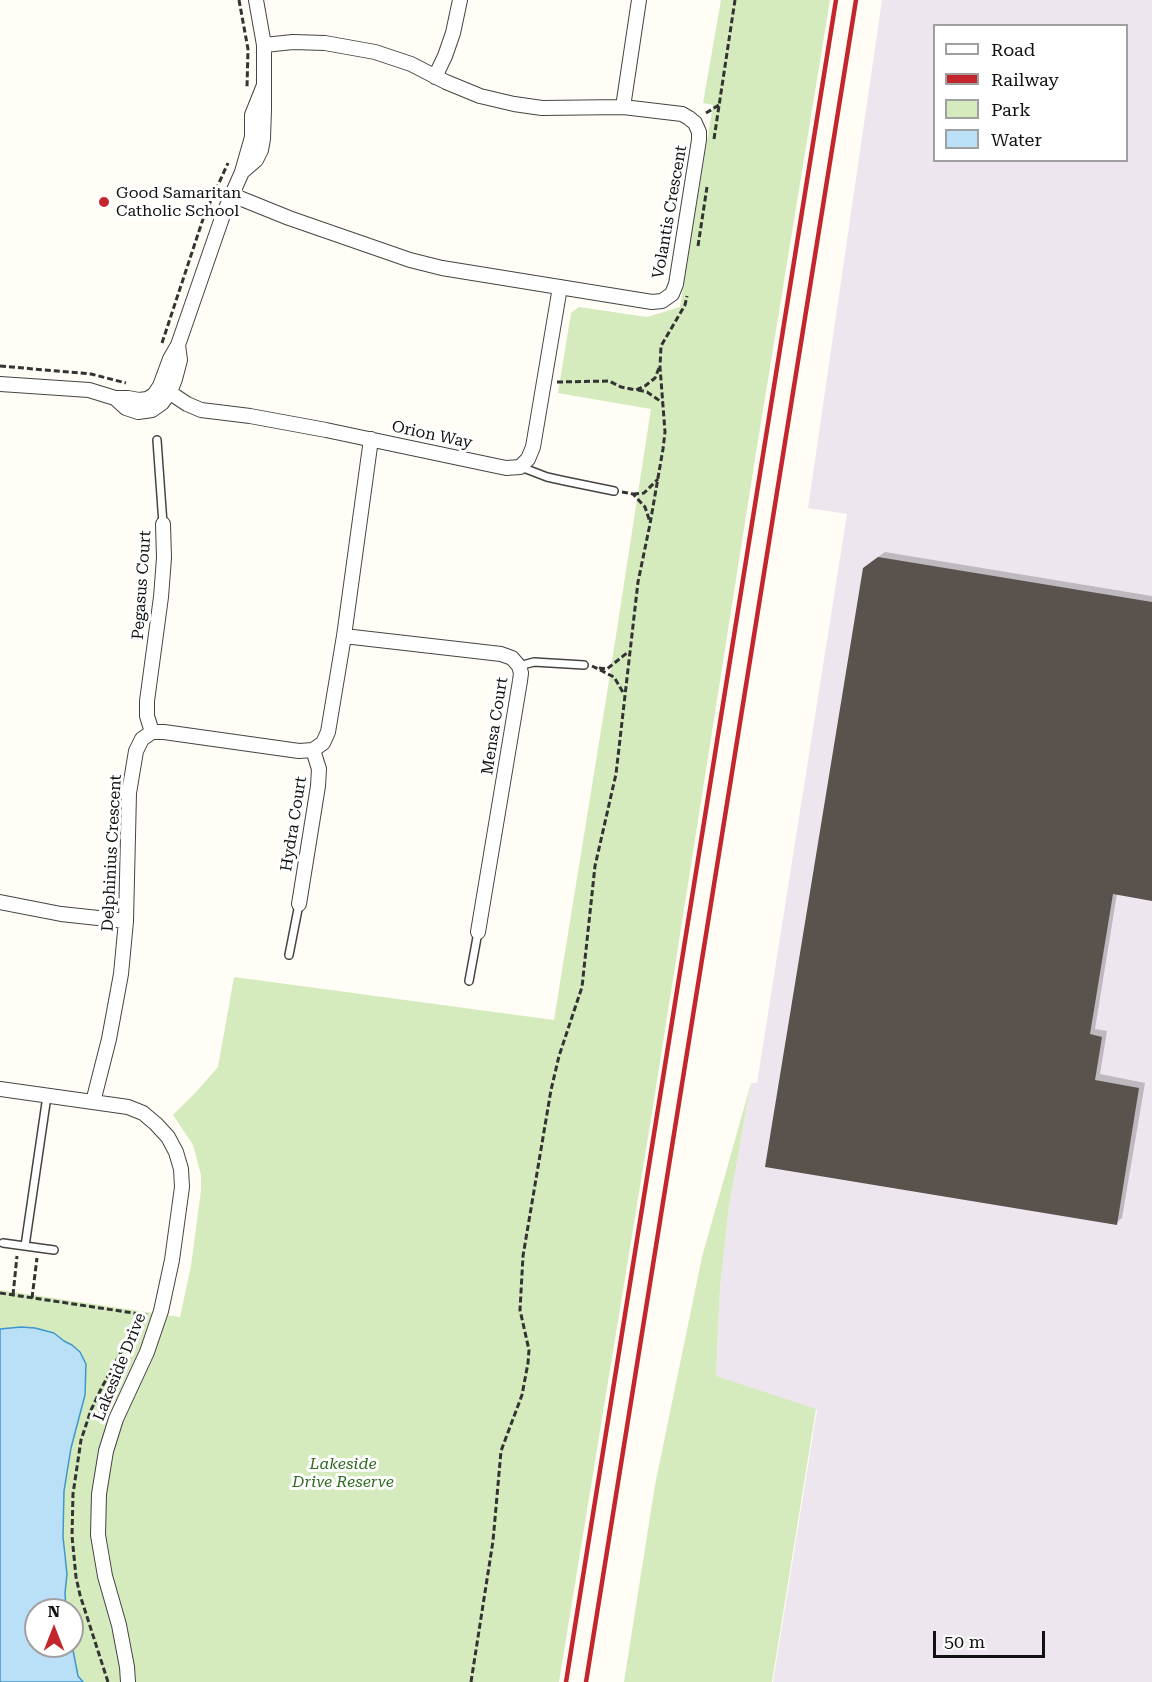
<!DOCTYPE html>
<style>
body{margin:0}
#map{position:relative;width:1152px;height:1682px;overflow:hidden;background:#fffdf5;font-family:"Roboto Serif",serif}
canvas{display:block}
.legend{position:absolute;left:933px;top:24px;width:195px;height:138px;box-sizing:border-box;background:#fff;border:2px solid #a0a0a0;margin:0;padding:8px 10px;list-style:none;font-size:18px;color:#111}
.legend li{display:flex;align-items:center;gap:12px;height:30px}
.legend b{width:30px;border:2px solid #a0a0a0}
.north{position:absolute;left:24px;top:1598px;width:60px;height:60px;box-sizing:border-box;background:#fff;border:2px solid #a0a0a0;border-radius:50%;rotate:0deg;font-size:16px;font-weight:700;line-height:24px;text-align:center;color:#111}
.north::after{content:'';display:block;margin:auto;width:21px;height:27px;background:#c4262e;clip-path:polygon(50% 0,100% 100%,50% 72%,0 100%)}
.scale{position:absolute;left:933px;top:1631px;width:112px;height:27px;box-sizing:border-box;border:3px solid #111;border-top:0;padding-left:8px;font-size:18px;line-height:21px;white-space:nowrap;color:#111;-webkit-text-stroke:4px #fff;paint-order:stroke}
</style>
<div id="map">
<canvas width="1152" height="1682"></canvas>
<ul class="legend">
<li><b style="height:8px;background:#fff"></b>Road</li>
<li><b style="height:8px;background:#c4262e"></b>Railway</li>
<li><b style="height:16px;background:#d5ebbd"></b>Park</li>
<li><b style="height:16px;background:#b9e0f7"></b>Water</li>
</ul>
<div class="north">N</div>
<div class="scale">50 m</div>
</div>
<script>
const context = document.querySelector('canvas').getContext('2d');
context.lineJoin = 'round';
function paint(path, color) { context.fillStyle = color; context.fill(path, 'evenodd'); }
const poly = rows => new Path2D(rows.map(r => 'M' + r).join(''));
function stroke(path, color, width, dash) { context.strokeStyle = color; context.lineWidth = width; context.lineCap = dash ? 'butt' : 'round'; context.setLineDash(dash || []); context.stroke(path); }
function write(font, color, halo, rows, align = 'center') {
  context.font = font + ' "Roboto Serif",serif'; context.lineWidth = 6; context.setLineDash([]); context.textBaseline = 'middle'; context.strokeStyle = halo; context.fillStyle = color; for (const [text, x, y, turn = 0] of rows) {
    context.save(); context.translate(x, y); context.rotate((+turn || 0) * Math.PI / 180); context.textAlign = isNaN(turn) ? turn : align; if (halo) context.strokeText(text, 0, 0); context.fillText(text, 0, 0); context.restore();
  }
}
paint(poly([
 [882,0,1152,0,1152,1682,773,1682,817,1410,716,1377,720,1289,729,1207,751,1083,757,1083,847,514,808,508],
 [934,26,1126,26,1126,160,934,160]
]), '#eee6ef');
paint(poly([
 [721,0,830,0,755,459,650,1125,559,1682,0,1682,0,1290,180,1317,191,1266,201,1190,201,1175,193,1145,173,1115,196,1092,218,1067,234,977,554,1020,608,687,651,409,558,393,571,313,579,307,647,317,680,307,713,105,703,103],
 [36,1610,72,1610,72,1646,36,1646],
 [751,1083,729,1207,720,1289,716,1376,816,1409,772,1682,624,1682,655,1485,702,1257]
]), '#d5ebbd');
const water = poly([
 [21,1327,35,1328,54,1333,64,1341,72,1345,80,1352,86,1364,85,1395,71,1448,64,1491,63,1537,67,1574,65,1593,66,1610,36,1610,36,1646,72,1646,72,1645,78,1676,83,1682,0,1682,0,1329,21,1327]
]);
paint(water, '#b9e0f7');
stroke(water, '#3f96cf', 1.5);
paint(poly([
 [885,552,1152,596,1152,899,1117,894,1095,1029,1107,1031,1100,1074,1145,1083,1122,1218,1116,1223,871,562]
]), '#0003');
paint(poly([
 [878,557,1152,602,1152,901,1113,894,1090,1034,1102,1037,1095,1080,1139,1088,1117,1225,765,1167,863,568]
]), '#5a524d');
const lane = poly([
 [157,440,163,524],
 [521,467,547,477,565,481,614,491],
 [519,666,534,662,584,665],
 [289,955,299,904],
 [469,981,478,932],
 [3,1243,54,1250],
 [25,1246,47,1096]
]);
const street = poly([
 [435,77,445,56,453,33,460,0],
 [623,107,639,0],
 [242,172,256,160,261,150,263,139,264,109,264,45,256,0],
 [232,195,289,218,410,260,442,268,652,302,662,301,672,294,676,284,699,140,699,132,695,123,689,118,682,114,623,107,542,108,514,104,480,96,446,82,411,64,375,52,325,43,293,42,264,45],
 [0,384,89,390,115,398,128,398,139,400,147,399,154,395,160,386,170,359,178,345,223,215,242,172,252,137,252,115,264,85],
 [160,386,187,404,201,410,250,416,326,430,506,468,520,467,528,459,533,447,560,287],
 [115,398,126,408,138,412,152,410,162,403,170,392,175,379,180,360,178,345],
 [344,636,501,654,512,658,519,666,521,673,520,681,478,932],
 [152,732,147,716,147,701,161,597,164,558,163,524],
 [0,902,61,914,126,921],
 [299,904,318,786,319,769,313,750],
 [0,1089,114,1105,128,1107,143,1113,156,1124,168,1137,176,1152,181,1169,182,1187,172,1260,161,1311,147,1352,116,1419,106,1451,99,1494,98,1535,105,1576,119,1625,127,1667,128,1682],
 [93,1102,109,1039,121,974,126,921,129,793,136,751,142,739,152,732,164,732,299,751,313,750,323,743,328,732,344,636,371,439]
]);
stroke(lane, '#444', 10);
stroke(street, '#444', 16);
stroke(poly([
 [239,0,248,49,247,87],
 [706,113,719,105],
 [714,139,735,0],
 [698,246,707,187],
 [162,343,204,216,228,163],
 [0,366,91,374,126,383],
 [557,382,609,381,621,387,636,390,645,386,655,378,659,368],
 [638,390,647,392,663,403],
 [622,492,633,494,645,507,650,522],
 [633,494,644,493,658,479],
 [592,666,614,677,624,694],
 [599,668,607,669,628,652],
 [0,1293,147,1315],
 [13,1295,17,1256],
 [32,1298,37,1258],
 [108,1682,80,1595,76,1577,72,1536,73,1494,81,1440,91,1410,102,1387,126,1343,139,1325,142,1318],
 [471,1682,493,1541,501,1451,522,1395,528,1363,529,1350,520,1310,523,1256,551,1090,559,1056,582,987,595,866,616,774,638,582,650,524,663,449,665,432,660,367,661,346,685,305,687,296]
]), '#333', 3, [6, 3]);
stroke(lane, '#fff', 7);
stroke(street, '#fff', 14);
stroke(poly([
 [566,1682,836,0],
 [586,1682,856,0]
]), '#c4262e', 4.5);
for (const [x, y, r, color] of [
 [104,202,6,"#c4262e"]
]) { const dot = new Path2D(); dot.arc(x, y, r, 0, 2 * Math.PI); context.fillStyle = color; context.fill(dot); stroke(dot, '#fff', 2); }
write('16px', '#111', '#fff', [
 ["Good Samaritan",116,193],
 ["Catholic School",116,211]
], 'left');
write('16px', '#111', '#fff', [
 ["Volantis Crescent",670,212,-80],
 ["Orion Way",432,435,12],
 ["Pegasus Court",142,585,-86],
 ["Mensa Court",495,726,-81],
 ["Hydra Court",294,824,-81],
 ["Delphinius Crescent",112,853,-87],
 ["Lakeside Drive",120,1367,-68]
]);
write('italic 16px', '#2f6b1f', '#fff', [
 ["Lakeside",343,1464],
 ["Drive Reserve",343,1482]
]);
</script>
